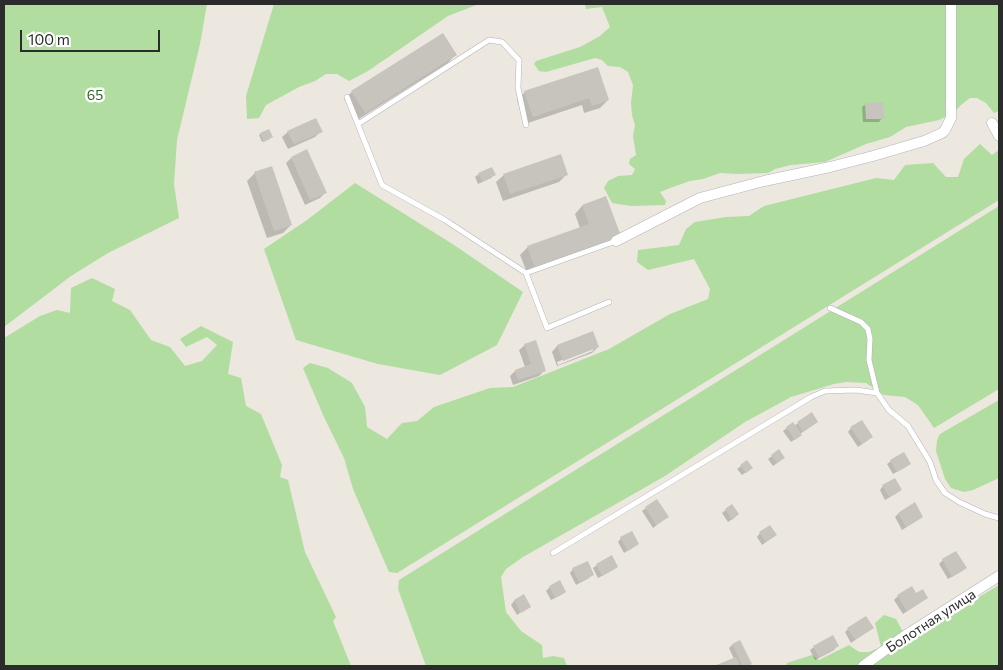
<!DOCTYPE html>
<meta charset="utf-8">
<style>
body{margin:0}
#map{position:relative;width:1003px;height:670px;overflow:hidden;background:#ece7df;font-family:Commissioner,sans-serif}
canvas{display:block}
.frame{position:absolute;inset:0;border:5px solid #2b2b2b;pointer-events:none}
.scale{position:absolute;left:20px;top:30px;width:140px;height:22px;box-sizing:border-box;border:2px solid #2b2b2b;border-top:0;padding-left:6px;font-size:15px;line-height:18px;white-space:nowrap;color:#2b2b2b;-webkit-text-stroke:4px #fff;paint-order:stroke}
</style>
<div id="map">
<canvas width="1003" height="670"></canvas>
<div class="frame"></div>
<div class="scale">100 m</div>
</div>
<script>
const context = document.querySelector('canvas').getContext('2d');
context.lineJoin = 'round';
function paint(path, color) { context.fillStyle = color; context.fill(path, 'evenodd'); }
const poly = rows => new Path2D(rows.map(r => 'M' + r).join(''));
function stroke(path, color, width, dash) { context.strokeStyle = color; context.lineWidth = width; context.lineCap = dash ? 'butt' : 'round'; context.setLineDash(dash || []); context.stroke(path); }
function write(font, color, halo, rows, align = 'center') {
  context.font = font + ' Commissioner,sans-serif'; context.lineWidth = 5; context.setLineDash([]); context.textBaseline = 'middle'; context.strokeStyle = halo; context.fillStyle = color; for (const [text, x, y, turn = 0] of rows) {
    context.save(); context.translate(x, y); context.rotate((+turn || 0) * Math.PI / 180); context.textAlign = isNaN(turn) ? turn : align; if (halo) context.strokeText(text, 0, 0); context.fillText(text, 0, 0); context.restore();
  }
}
paint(poly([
 [4,4,207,4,200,44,177,140,174,184,179,218,108,253,71,276,4,327],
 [274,4,479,4,448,16,368,71,349,81,337,74,326,74,315,81,299,87,266,105,259,118,247,119,246,96],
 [585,4,999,4,999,111,994,113,986,103,977,98,970,98,961,105,952,114,939,120,906,127,890,137,866,144,825,162,791,165,775,169,768,173,737,174,720,173,703,179,690,181,670,188,660,192,666,201,665,205,631,206,612,203,604,188,608,181,618,176,632,175,635,169,629,164,630,159,636,155,633,136,635,125,632,115,631,103,633,85,628,72,620,67,608,66,602,60,595,58,546,72,539,71,534,64,536,61,580,47,600,36,610,27,602,7,586,9],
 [980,144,992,155,999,150,999,200,397,573,389,572,353,489,344,458,324,417,303,368,310,363,328,368,352,383,365,407,367,427,387,439,402,423,417,421,434,407,490,388,513,387,556,370,609,349,670,314,708,299,710,289,694,259,648,270,637,262,638,250,679,245,686,229,695,222,726,217,749,216,764,206,876,178,894,180,905,165,933,163,946,177,958,177,964,159],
 [355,183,454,245,523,292,497,345,440,375,378,364,296,340,264,249,307,220],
 [999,206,999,389,934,428,918,405,905,397,884,395,866,383,846,382,834,384,791,397,745,422,665,476,523,557,506,569,501,577,506,612,521,631,542,645,543,658,553,656,564,658,567,666,426,666,398,589,399,580],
 [92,278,115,289,112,301,130,310,151,340,170,347,185,366,202,361,217,345,207,337,186,347,180,339,201,326,233,342,228,374,241,378,246,406,261,414,282,465,280,477,288,480,305,552,336,617,333,621,351,666,4,666,4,338,40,316,57,310,70,313,71,288],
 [999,400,999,478,973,490,964,492,951,488,945,479,936,451,937,440,940,434],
 [999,585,999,666,786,666,787,663,812,655,819,660,849,645,859,652,869,652,881,647,875,623,884,615,896,619,903,632,925,631,931,626]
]), '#b1dda1');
paint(poly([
 [455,55,448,63,357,120,344,99,352,92],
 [597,69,608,100,600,108,584,113,582,105,525,124,517,100,525,92],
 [866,104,882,118,879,122,863,122,862,107],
 [268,130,270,139,262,142,259,135],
 [321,131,315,137,288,149,282,137,288,132],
 [291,158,325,193,320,198,305,205,286,163],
 [255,173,291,225,283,233,267,238,247,181],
 [479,174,494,175,491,178,478,184,475,177],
 [567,174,559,182,503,201,496,182,504,175],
 [606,198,612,244,528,275,520,255,528,247,580,228,575,214,582,206],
 [592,333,598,347,592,353,557,366,552,352,557,346],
 [593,348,593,351,558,365,557,362],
 [525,345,545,370,539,376,513,385,510,376,515,371,525,367,519,350],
 [812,414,817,422,800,434,797,438,791,442,783,431,787,428,794,426],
 [851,428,868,440,858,447,848,432],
 [779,451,780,461,773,466,768,459],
 [891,461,909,464,906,467,893,474,887,464],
 [741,466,748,471,742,475,737,469],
 [883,486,901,489,897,493,885,500,880,490],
 [914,504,922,517,918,520,902,530,895,517,898,514],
 [732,505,734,518,728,522,722,513],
 [646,508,667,517,653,528,642,511],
 [760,533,772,538,762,545,757,537],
 [621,538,638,544,624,553,618,542],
 [956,552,965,568,962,571,948,579,939,564,943,560],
 [597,565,617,567,613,570,598,578,593,568],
 [573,569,593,574,589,578,576,585,570,573],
 [550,587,565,592,561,595,551,600,546,591],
 [915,595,927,598,923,601,903,614,894,600,898,596],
 [523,596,530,606,517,615,511,605,514,601],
 [872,628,851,643,845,632,848,629],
 [739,642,750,664,748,666,717,666,734,659,729,648,732,645],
 [837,646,834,650,815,660,810,650,814,647]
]), '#0003');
paint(poly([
 [443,33,457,55,365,113,351,91],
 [598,67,609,100,592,106,589,98,533,117,524,91],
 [883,102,884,119,866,119,865,103],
 [316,118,323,132,294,144,287,131],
 [269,129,273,137,264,142,260,133],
 [307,149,327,193,310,200,291,157],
 [561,154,568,175,510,194,503,174],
 [272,166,292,225,274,231,254,172],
 [492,167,496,175,482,181,478,173],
 [606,196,621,236,535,268,527,246,589,224,582,205],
 [593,331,599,347,563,361,557,345],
 [536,340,546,371,518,380,515,370,531,364,524,344],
 [812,412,818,422,803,432,797,422],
 [862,420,873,437,862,444,850,427],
 [793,422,802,435,795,440,786,427],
 [779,449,785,458,777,463,771,455],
 [904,452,911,464,897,472,890,460],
 [747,460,753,468,746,473,740,465],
 [895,478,902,490,889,497,882,485],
 [657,499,669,517,656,525,645,507],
 [915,502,923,517,906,527,898,513],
 [732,504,739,514,732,520,725,509],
 [770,525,777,535,766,542,759,532],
 [632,531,639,544,628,551,620,537],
 [956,551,967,568,952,577,942,559],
 [612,555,618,567,602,576,596,564],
 [588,561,594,575,579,582,572,568],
 [560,580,566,592,555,598,549,586],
 [912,586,916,593,923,589,928,598,907,611,897,595],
 [524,594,531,607,521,613,514,600],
 [866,616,874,628,855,640,847,628],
 [833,635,839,646,819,657,813,646],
 [740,640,752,664,748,666,743,666,732,644],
 [736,657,740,666,714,666]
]), '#c7c4be');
const lane = poly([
 [347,97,382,185,445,220,526,273,547,328,609,302],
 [358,124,489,40,502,42,519,60,518,88,526,125],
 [526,273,616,241],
 [830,308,861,322,868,329,870,339,869,360,877,393,889,410,908,426,930,462,936,480,945,493,959,502,985,514,999,518],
 [553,553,811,397,825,391,856,390,877,393]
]);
const street = poly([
 [992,123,999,136],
 [616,241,700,198,764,181,830,167,873,156,924,141,942,133,945,130,951,118,951,4],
 [863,666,903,637,999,576]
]);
stroke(lane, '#b2b4bd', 6);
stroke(street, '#b2b4bd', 11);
stroke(lane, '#fff', 5);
stroke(street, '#fff', 10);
write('14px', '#2a6222', '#fff', [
 ["65",95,95]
]);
write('14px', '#2b2b2b', '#fff', [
 ["Болотная улица",931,621,-33]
]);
</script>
